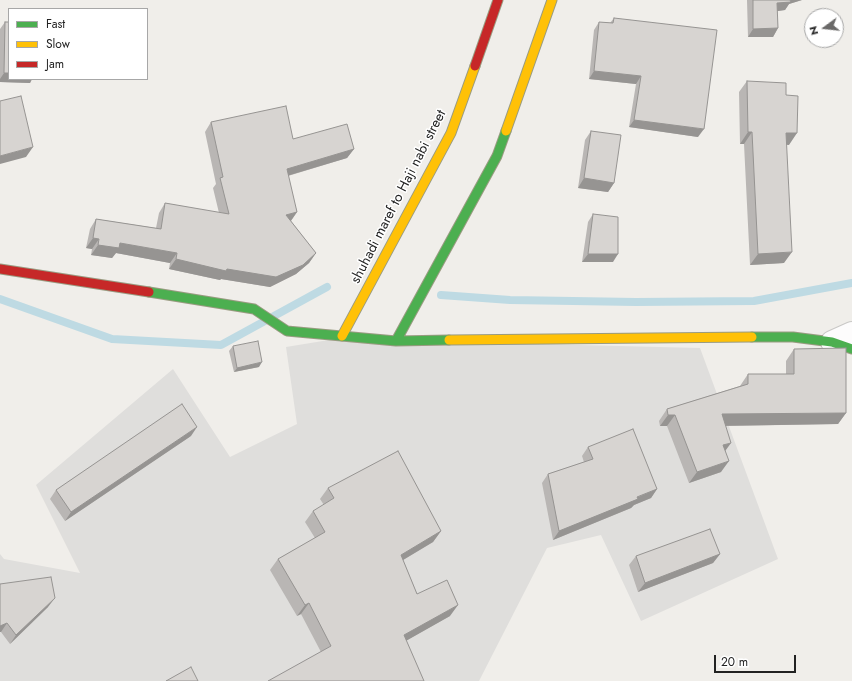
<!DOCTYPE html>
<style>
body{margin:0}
#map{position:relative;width:852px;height:681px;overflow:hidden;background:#f0eeea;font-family:Jost,sans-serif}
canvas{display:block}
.legend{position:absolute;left:8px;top:8px;width:140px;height:72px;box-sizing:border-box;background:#fff;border:1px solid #a7a7a7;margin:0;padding:5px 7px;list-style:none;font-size:12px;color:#222}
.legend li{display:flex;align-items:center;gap:8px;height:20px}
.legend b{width:20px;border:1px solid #a7a7a7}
.north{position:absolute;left:804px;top:8px;width:40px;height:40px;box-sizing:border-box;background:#fff;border:1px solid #a7a7a7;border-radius:50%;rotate:255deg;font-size:11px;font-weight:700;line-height:16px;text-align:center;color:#222}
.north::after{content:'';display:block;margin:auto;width:14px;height:18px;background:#6a6968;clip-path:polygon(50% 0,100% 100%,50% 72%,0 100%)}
.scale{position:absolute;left:714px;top:655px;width:82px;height:18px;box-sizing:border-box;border:2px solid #222;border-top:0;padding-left:5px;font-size:12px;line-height:14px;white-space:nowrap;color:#222;-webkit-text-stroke:3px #fff;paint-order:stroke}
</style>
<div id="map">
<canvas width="852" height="681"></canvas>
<ul class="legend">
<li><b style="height:5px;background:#4caf50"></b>Fast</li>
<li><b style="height:5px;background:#ffc107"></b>Slow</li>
<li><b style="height:5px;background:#c62828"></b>Jam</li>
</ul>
<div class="north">N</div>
<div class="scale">20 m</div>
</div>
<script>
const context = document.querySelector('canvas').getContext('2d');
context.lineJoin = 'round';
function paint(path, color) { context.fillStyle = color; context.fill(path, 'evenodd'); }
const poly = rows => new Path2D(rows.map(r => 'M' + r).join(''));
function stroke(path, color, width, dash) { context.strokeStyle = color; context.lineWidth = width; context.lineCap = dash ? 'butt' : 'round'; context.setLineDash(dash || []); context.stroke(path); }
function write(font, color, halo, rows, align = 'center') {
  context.font = font + ' Jost,sans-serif'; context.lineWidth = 3; context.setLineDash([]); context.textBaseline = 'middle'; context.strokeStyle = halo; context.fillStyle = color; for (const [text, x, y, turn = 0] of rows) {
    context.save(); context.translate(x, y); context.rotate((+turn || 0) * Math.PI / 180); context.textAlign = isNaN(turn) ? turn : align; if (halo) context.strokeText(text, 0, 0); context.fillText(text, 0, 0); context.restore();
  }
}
paint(poly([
 [335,339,700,348,778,559,641,621,601,535,547,548,479,681,0,681,0,554,4,559,80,573,36,485,173,369,230,457,297,424,286,347]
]), '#dfdedc');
stroke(poly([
 [441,295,510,300,636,302,754,301,852,283],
 [0,299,112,339,221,345,327,287]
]), '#bedae3', 8);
const street = poly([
 [832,342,852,333]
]);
const fast = poly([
 [149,292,254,309,287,331,396,341,449,340],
 [752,337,793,337,832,342,852,349],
 [396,341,497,156,506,131]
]);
const slow = poly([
 [506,131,552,0],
 [342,336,451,133,475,66],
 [449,340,752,337]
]);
const jam = poly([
 [475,66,498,0],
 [0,269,149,292]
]);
stroke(street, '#c9c8c6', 24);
stroke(fast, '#999b81', 11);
stroke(slow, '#999b81', 11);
stroke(jam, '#999b81', 11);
stroke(street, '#fdfcfc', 22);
stroke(fast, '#4caf50', 9);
stroke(slow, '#ffc107', 9);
stroke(jam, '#c62828', 9);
paint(poly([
 [747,0,802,0,789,4,785,10,777,11,778,28,773,37,748,37],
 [614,18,698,137,629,127,636,84,589,79,594,30,599,22,610,23],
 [5,22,9,79,32,79,30,83,0,82,0,29],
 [747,81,786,95,789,145,786,144,784,263,750,265,744,144,740,144,739,92],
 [211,122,293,139,354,149,347,158,288,176,297,212,291,221,316,253,309,263,296,274,270,287,221,279,220,280,169,269,170,263,116,253,112,258,91,255,92,249,86,248,90,229,96,219,156,228,159,213,165,203,219,213,213,188,216,184,205,132],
 [591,131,614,183,608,192,578,188,585,140],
 [593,214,613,262,582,262,588,222],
 [233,346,259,367,234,372,229,351],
 [794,349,846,413,838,424,725,426,725,451,721,472,689,483,667,426,660,426,659,421,667,409,740,386,748,374,786,374,786,361],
 [191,436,65,521,50,499,56,490],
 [588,447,657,489,651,498,634,505,631,508,553,540,542,483,548,474,584,462,582,456],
 [328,488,441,531,433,542,403,560,417,594,450,616,407,640,321,652,301,614,297,616,270,570,278,559,315,538,305,522,313,511,324,505,320,499],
 [720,554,713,563,638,592,629,565,636,556],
 [0,584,48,607,10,644,1,632,0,632]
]), '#b9b6b4');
paint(poly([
 [787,0,802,0,789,4,785,10,771,12,777,3],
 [778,28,773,37,748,37,753,29],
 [594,71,641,76,636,84,589,79],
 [4,73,9,73,9,79,32,79,30,83,0,82,0,79],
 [634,120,704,129,698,137,629,127],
 [748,132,752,132,744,144,740,144],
 [786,133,797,133,789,145,778,144],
 [33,147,26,157,0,164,0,156],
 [354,149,347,158,280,178,287,169],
 [584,178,614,183,608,192,578,188],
 [297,212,290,222,286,215],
 [93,238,99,239,92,249,86,248],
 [120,243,177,253,170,263,116,253,112,258,91,255,98,245],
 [792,252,784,263,750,265,758,254],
 [316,253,309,263,296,274,270,287,221,279,220,280,169,269,176,259,227,269],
 [588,254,618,254,613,262,582,262],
 [262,362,259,367,234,372,237,368],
 [846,413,838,424,714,426,722,414],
 [668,415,675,415,667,426,660,426],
 [197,427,191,436,65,521,71,512],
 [731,443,723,454,723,445],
 [729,461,721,472,689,483,697,472],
 [657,489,651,498,634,505,631,508,553,540,559,531],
 [441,531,433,542,393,566,401,555],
 [720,554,713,563,638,592,645,583],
 [55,598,48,607,10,644,16,635],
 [309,603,301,614,297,616,305,605],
 [458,605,450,616,397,646,404,635],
 [7,623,1,632,0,632,0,626]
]), '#969492');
const building = poly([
 [753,0,790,0,791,2,777,3,778,28,753,29,753,0],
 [614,18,717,30,704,129,634,120,641,76,594,71,599,22,613,23,614,18],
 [5,22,9,22,9,73,4,73,5,22],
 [747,81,786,83,786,95,798,96,797,133,786,133,792,252,758,254,752,132,748,132,747,81],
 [21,96,33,147,0,156,0,101,21,96],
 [286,106,293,139,347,124,354,149,287,169,297,212,286,215,316,253,303,265,276,277,227,269,226,271,176,259,177,253,120,243,119,248,98,245,99,239,93,238,96,219,161,229,165,203,229,214,220,178,223,177,211,122,286,106],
 [591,131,621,135,614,183,584,178,591,131],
 [593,214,618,217,618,254,588,254,593,214],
 [258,341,262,362,237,368,233,346,258,341],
 [846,348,846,413,722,414,731,443,723,445,729,461,697,472,675,415,668,415,667,409,748,384,748,374,794,374,794,349,846,348],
 [182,404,197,427,71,512,56,490,182,404],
 [633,429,657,489,637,497,638,499,559,531,548,474,593,459,588,447,633,429],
 [398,451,441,531,401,555,417,594,447,580,458,605,404,635,424,681,268,681,331,646,309,603,305,605,278,559,325,532,313,511,334,498,328,488,398,451],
 [710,529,720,554,645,583,636,556,710,529],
 [51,577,55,598,16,635,7,623,0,626,0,584,51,577],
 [191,667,198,681,166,681,191,667]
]);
paint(building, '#d7d4d1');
stroke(building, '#969492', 1);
write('14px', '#222', '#fff', [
 ["shuhadi maref to Haji nabi street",399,197,-63]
]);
</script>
